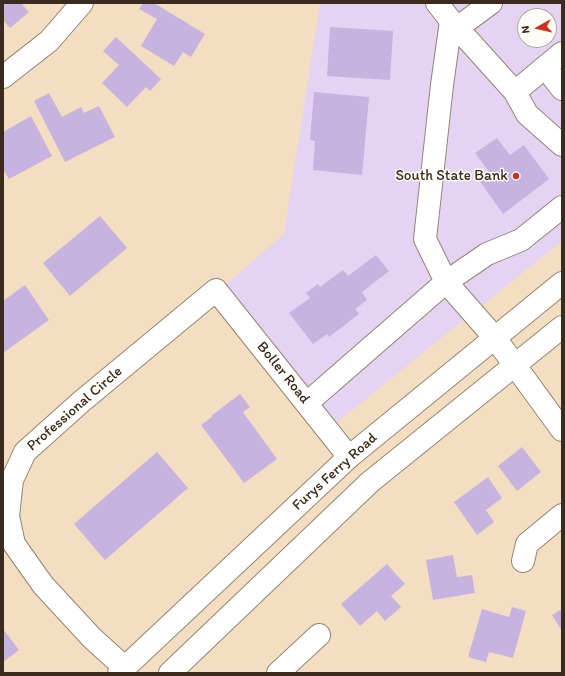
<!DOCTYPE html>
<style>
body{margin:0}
#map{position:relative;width:565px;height:676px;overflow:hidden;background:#f3dec2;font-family:Itim,sans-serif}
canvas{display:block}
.frame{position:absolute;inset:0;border:4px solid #3b2a1e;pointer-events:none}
.north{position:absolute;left:517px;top:8px;width:40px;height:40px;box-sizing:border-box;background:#fdfcf7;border:1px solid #afa8a0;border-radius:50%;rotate:262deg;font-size:11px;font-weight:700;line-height:16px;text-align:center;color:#3b2a1e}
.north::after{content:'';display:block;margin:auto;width:14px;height:18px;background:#c8321e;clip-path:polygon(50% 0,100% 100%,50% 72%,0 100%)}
</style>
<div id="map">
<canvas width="565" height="676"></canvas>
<div class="frame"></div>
<div class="north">N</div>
</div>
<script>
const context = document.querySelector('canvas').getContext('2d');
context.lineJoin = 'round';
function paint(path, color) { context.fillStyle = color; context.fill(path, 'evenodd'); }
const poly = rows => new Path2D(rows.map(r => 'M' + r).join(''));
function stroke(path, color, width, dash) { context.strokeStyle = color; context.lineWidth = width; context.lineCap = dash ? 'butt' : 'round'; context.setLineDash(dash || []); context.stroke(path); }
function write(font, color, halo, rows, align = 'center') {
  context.font = font + ' Itim,sans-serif'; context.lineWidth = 3; context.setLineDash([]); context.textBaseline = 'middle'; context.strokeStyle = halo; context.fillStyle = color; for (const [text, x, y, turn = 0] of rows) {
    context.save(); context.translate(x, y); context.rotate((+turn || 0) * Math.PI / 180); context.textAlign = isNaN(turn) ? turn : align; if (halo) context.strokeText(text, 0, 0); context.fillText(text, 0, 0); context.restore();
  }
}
paint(poly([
 [320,3,562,3,562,241,332,426,223,287,284,234],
 [525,16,549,16,549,40,525,40]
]), '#e4d3f2');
paint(poly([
 [3,3,21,3,29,12,10,28,3,20],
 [143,3,154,3,205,34,191,57,183,52,174,66,141,46,157,19,139,9],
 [330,27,393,31,390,80,327,76],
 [116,37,161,79,150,91,146,87,127,107,102,83,119,65,103,51],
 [314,92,369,97,362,175,313,170,315,141,310,140],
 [49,93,62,117,81,107,84,113,99,106,115,137,65,162,34,101],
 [31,116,52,156,9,179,3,169,3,132],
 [497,138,510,155,524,145,549,179,503,214,479,180,489,172,475,153],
 [100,216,127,248,70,296,43,263],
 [376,255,389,271,362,292,367,300,355,309,359,314,329,337,327,334,313,344,289,313,310,298,306,293,318,284,320,287,343,270,348,276],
 [25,285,49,320,3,353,3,301],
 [240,394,250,407,243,412,277,459,244,483,201,425,212,417,211,416],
 [522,447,541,472,517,491,498,466],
 [157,452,188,488,105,560,74,524],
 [488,477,502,498,486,510,494,522,477,535,454,502],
 [453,555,457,577,472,575,475,593,433,600,426,560],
 [387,564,405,584,391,596,401,607,385,621,377,611,360,626,341,604],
 [512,607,526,611,513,658,489,652,486,662,468,657,482,609,509,617],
 [562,609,562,631,552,615],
 [3,629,19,650,3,662]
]), '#c7b3df');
const minor = poly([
 [437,3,451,21,442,85,425,239,446,282,495,338,562,430],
 [451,21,515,92],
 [457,28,491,3],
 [562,53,515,92,527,114,562,145],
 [545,67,562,89],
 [3,77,49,41,82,3],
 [307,403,446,282,487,254,521,240,562,207],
 [523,561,527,544,562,515],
 [124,667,92,638,43,585,14,544,8,516,12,480,25,452,82,401,216,290,349,457],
 [278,673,319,635]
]);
const major = poly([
 [119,673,349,457,562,283],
 [170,673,370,482,562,327]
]);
stroke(minor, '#978470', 24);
stroke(major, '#978470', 24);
stroke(minor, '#fff', 22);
stroke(major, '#fff', 22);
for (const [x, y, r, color] of [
 [516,176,4,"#c8321e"]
]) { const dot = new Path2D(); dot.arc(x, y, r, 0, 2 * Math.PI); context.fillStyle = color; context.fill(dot); stroke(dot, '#fdfcf7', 1.5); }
write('15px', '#3b2a1e', '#fdfcf7', [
 ["South State Bank",508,176]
], 'right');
write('15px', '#3b2a1e', '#fdfcf7', [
 ["Boller Road",283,373,51],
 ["Professional Circle",75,409,-41],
 ["Furys Ferry Road",335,472,-42]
]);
</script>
